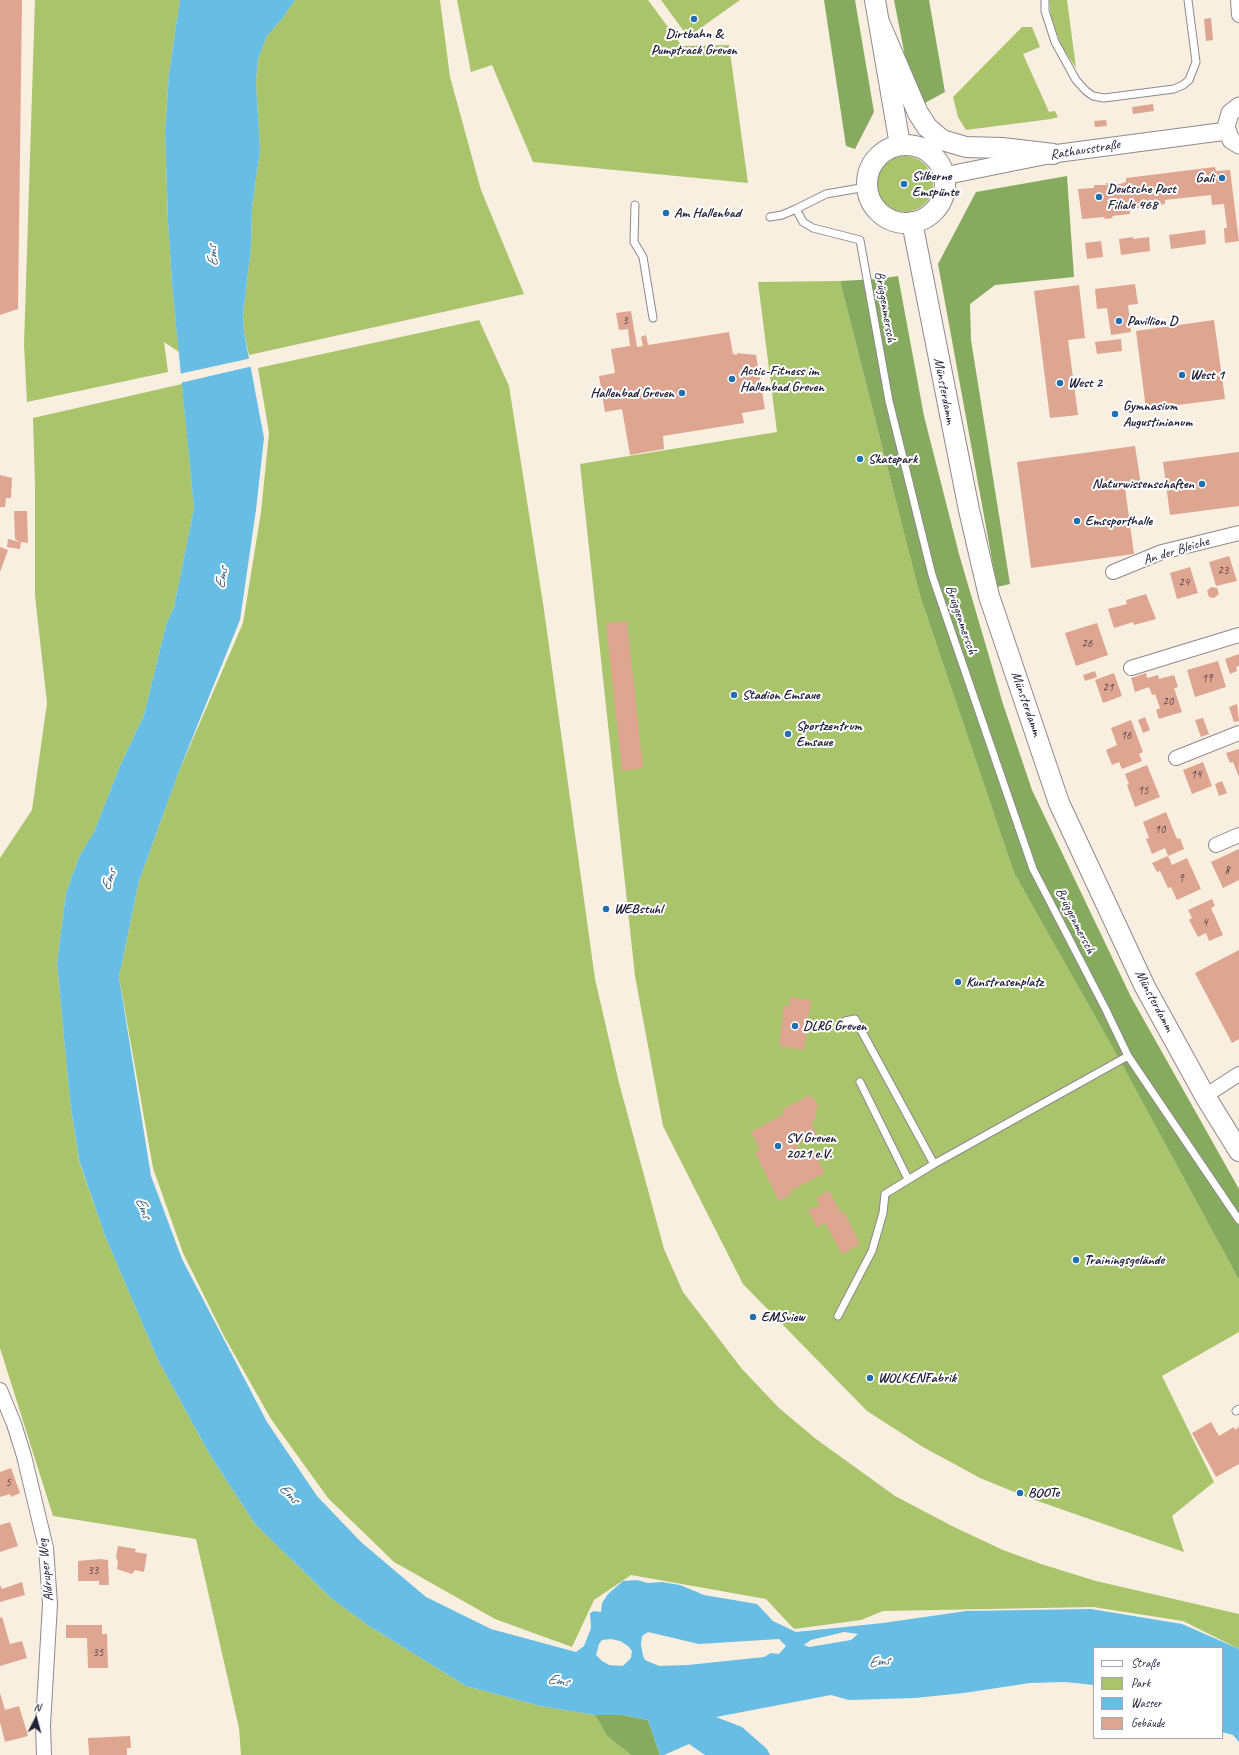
<!DOCTYPE html>
<meta charset="utf-8">
<style>
body{margin:0}
#map{position:relative;width:1239px;height:1755px;overflow:hidden;background:#f9efe1;font-family:Caveat,sans-serif}
canvas{display:block}
.legend{position:absolute;left:1093px;top:1647px;width:130px;height:92px;box-sizing:border-box;background:#fff;border:1px solid #a7a7b1;margin:0;padding:5px 7px;list-style:none;font-size:12px;color:#22223b}
.legend li{display:flex;align-items:center;gap:8px;height:20px}
.legend b{width:20px;border:1px solid #a7a7b1}
.north{position:absolute;left:16px;top:1699px;width:40px;height:40px;-webkit-text-stroke:3px #fff;paint-order:stroke;rotate:6deg;font-size:11px;font-weight:700;line-height:16px;text-align:center;color:#22223b}
.north::after{content:'';display:block;margin:auto;width:14px;height:18px;background:#22223b;clip-path:polygon(50% 0,100% 100%,50% 72%,0 100%)}
</style>
<div id="map">
<canvas width="1239" height="1755"></canvas>
<ul class="legend">
<li><b style="height:5px;background:#fff"></b>Straße</li>
<li><b style="height:11px;background:#a9c46a"></b>Park</li>
<li><b style="height:11px;background:#67bde4"></b>Wasser</li>
<li><b style="height:11px;background:#dea590"></b>Gebäude</li>
</ul>
<div class="north">N</div>
</div>
<script>
const context = document.querySelector('canvas').getContext('2d');
context.lineJoin = 'round';
function paint(path, color) { context.fillStyle = color; context.fill(path, 'evenodd'); }
const poly = rows => new Path2D(rows.map(r => 'M' + r).join(''));
function stroke(path, color, width, dash) { context.strokeStyle = color; context.lineWidth = width; context.lineCap = dash ? 'butt' : 'round'; context.setLineDash(dash || []); context.stroke(path); }
function write(font, color, halo, rows, align = 'center') {
  context.font = font + ' Caveat,sans-serif'; context.lineWidth = 4; context.setLineDash([]); context.textBaseline = 'middle'; context.strokeStyle = halo; context.fillStyle = color; for (const [text, x, y, turn = 0] of rows) {
    context.save(); context.translate(x, y); context.rotate((+turn || 0) * Math.PI / 180); context.textAlign = isNaN(turn) ? turn : align; if (halo) context.strokeText(text, 0, 0); context.fillText(text, 0, 0); context.restore();
  }
}
paint(poly([
 [35,0,180,0,169,73,165,133,168,220,172,284,179,352,164,342,168,372,27,402,24,345],
 [295,0,440,0,450,77,481,190,524,294,249,355,244,332,243,315,251,248,252,207,260,151,256,82,258,59,267,36,282,19],
 [457,0,648,0,682,46,729,45,748,183,533,162,492,65,471,72],
 [661,0,740,0,688,37],
 [1049,0,1067,0,1076,68,1062,47,1051,17],
 [1022,27,1032,27,1040,47,1023,54,1049,112,1055,111,1058,117,1051,119,966,130,958,117,953,97],
 '877 184a28 28 0 1 1 56 0a28 28 0 1 1-56 0Z',
 [840,281,920,596,1014,873,1119,1059,1239,1280,1239,1332,1162,1376,1214,1482,1172,1516,1184,1552,1029,1498,980,1478,923,1447,867,1411,743,1284,663,1126,635,976,580,464,777,432,758,282],
 [479,320,509,386,544,610,595,979,619,1083,664,1249,683,1292,742,1369,779,1408,816,1439,895,1496,954,1527,1003,1550,1041,1564,1096,1581,1239,1614,1239,1649,1183,1621,1093,1607,883,1611,861,1620,794,1629,766,1599,631,1575,594,1600,572,1647,495,1619,394,1562,328,1498,271,1419,224,1336,183,1253,153,1168,119,977,139,881,179,771,243,623,261,512,269,433,258,368],
 [182,384,194,508,174,607,166,625,144,715,120,766,94,832,79,857,66,893,57,963,70,1101,79,1161,105,1236,158,1360,210,1455,255,1524,331,1598,369,1626,466,1686,540,1706,595,1715,607,1736,631,1755,241,1755,239,1728,196,1539,53,1516,0,1348,0,858,32,810,47,703,35,596,35,485,33,418]
]), '#a9c46a');
paint(poly([
 [824,0,855,0,874,112,855,149,846,146],
 [894,0,929,0,945,92,923,104,908,72],
 [1067,176,1074,277,995,285,970,304,971,340,1010,584,997,587,938,264,976,192],
 [898,276,924,416,959,554,1003,704,1032,790,1131,997,1239,1189,1239,1280,1119,1059,1014,873,920,596,840,281,878,279],
 [595,1715,623,1715,648,1720,660,1755,631,1755,607,1736]
]), '#86aa5e');
paint(poly([
 [180,0,295,0,282,19,267,36,258,59,256,82,260,151,252,207,251,248,243,315,244,332,264,438,256,510,240,620,179,771,139,881,119,977,151,1176,182,1259,267,1422,317,1496,361,1542,426,1597,491,1629,576,1652,584,1646,591,1628,590,1613,594,1611,601,1612,602,1603,608,1594,623,1581,637,1580,648,1583,662,1582,680,1585,704,1595,757,1604,773,1621,796,1632,883,1623,966,1611,1091,1609,1182,1624,1239,1649,1239,1742,1233,1735,1222,1732,1222,1648,1094,1648,1094,1685,1065,1682,1030,1683,964,1693,915,1698,849,1700,831,1695,716,1717,742,1727,767,1749,770,1755,705,1755,689,1744,664,1755,660,1755,648,1720,623,1715,595,1715,540,1706,466,1686,369,1626,331,1598,255,1524,210,1455,158,1360,105,1236,79,1160,70,1101,57,963,66,893,79,857,94,832,120,766,144,715,166,625,174,607,194,508,172,284,168,220,165,133,169,73],
 [648,1632,699,1644,779,1639,786,1646,779,1654,771,1653,764,1657,688,1665,659,1666,645,1660,643,1656,641,1644,642,1636],
 [844,1632,858,1634,851,1640,809,1647,804,1645,811,1640],
 [611,1639,620,1641,628,1646,632,1651,631,1658,623,1666,609,1665,602,1661,596,1655,599,1644,602,1640]
]), '#67bde4');
paint(poly([
 [252,358,253,366,180,383,179,374]
]), '#f9efe1');
paint(poly([
 [0,0,22,0,18,309,0,315],
 [1211,18,1213,40,1206,41,1204,19],
 [1153,104,1154,111,1133,114,1132,107],
 [1106,120,1107,126,1095,127,1094,121],
 [1215,167,1216,171,1230,170,1239,241,1225,243,1224,228,1227,228,1224,204,1212,205,1211,195,1165,200,1165,204,1130,209,1130,214,1112,216,1113,218,1105,219,1104,217,1082,219,1078,189,1094,188,1094,185,1107,185,1106,183,1114,182,1114,184,1120,184,1126,182,1126,178],
 [1205,230,1206,244,1171,249,1169,235],
 [1133,237,1133,239,1149,237,1150,251,1121,255,1119,239],
 [1101,241,1103,257,1087,259,1085,243],
 [1135,284,1138,304,1128,305,1131,332,1111,335,1107,308,1097,309,1095,289],
 [1079,285,1085,338,1068,340,1078,415,1050,418,1034,291],
 [631,311,637,347,643,346,641,337,646,335,648,345,729,332,733,354,737,355,737,353,756,355,765,409,742,413,744,423,663,436,664,449,630,455,622,409,605,412,599,376,615,373,611,349,630,346,628,329,619,330,616,313],
 [1214,320,1225,399,1146,409,1136,331],
 [1121,339,1122,351,1097,354,1095,342],
 [1135,446,1141,485,1125,488,1134,554,1031,568,1017,462],
 [1239,452,1239,506,1170,515,1163,462],
 [0,475,12,478,11,498,6,498,5,507,0,507],
 [14,511,27,511,28,543,21,542,20,549,7,547,8,539,20,542,15,539],
 [0,547,8,550,0,572],
 [1229,556,1237,581,1216,586,1209,562],
 [1190,567,1198,593,1177,599,1170,573],
 [1211,587,1217,588,1219,594,1214,598,1209,597,1207,591],
 [1146,594,1156,619,1134,625,1133,622,1114,628,1108,609,1127,604,1126,600],
 [627,621,643,768,622,771,606,623],
 [1097,623,1108,655,1076,666,1065,633],
 [1239,654,1239,666,1236,667,1237,671,1230,674,1225,659],
 [1218,661,1226,687,1195,697,1187,670],
 [1095,671,1097,677,1085,681,1083,675],
 [1114,673,1122,696,1103,703,1095,680],
 [1146,673,1147,678,1158,675,1159,679,1174,675,1178,687,1174,688,1182,712,1159,719,1156,710,1160,708,1155,694,1152,695,1149,687,1135,692,1131,678],
 [1237,704,1239,721,1234,722,1229,707],
 [1145,717,1150,730,1143,733,1138,720],
 [1203,718,1209,734,1201,737,1195,720],
 [1131,720,1143,752,1139,754,1142,761,1122,769,1119,762,1112,765,1106,750,1117,745,1111,728],
 [1239,749,1239,777,1233,762,1230,763,1226,753],
 [1203,762,1212,786,1192,794,1183,770],
 [1147,765,1160,797,1135,807,1127,785,1129,784,1125,774],
 [1222,781,1227,793,1219,796,1215,784],
 [1166,812,1177,839,1180,838,1184,849,1168,856,1165,848,1152,854,1146,839,1149,838,1143,822],
 [1239,849,1239,880,1223,888,1211,862],
 [1168,856,1172,865,1187,858,1201,889,1177,900,1171,887,1168,888,1160,871,1157,872,1152,863],
 [1212,899,1215,906,1211,908,1223,935,1209,941,1206,933,1198,937,1189,920,1192,918,1188,910],
 [1239,950,1239,1039,1232,1043,1195,973],
 [790,997,811,1000,804,1050,779,1046,784,1006,789,1006],
 [810,1095,812,1099,814,1098,818,1105,815,1115,817,1119,811,1123,818,1136,809,1141,805,1140,798,1144,796,1151,800,1158,806,1158,814,1153,825,1173,790,1191,792,1194,779,1201,755,1152,760,1149,751,1132,784,1114,782,1110],
 [829,1191,841,1213,844,1212,860,1244,842,1254,825,1223,817,1227,808,1210,820,1205,816,1198],
 [1211,1422,1219,1436,1234,1427,1235,1430,1239,1427,1239,1464,1216,1477,1192,1433],
 [11,1468,20,1493,11,1497,10,1494,0,1497,0,1472],
 [10,1522,18,1546,0,1552,0,1525],
 [118,1546,136,1549,135,1552,147,1554,144,1572,135,1570,132,1574,117,1569,118,1562,116,1557],
 [100,1559,108,1560,109,1585,99,1585,99,1581,78,1581,78,1561],
 [22,1582,25,1595,0,1602,0,1585,2,1589],
 [2,1617,10,1644,22,1641,27,1658,0,1666,0,1618],
 [66,1625,102,1625,102,1634,107,1634,108,1668,88,1668,87,1638,66,1638],
 [0,1693,5,1710,19,1706,28,1736,5,1742,0,1722],
 [130,1736,131,1748,127,1748,127,1755,89,1755,88,1738]
]), '#dea590');
const service = poly([
 [1045,0,1045,11,1055,42,1076,80,1086,91,1093,96,1104,98,1174,89,1183,85,1189,80,1196,62,1188,0],
 [635,205,634,242,643,257,653,318],
 [796,209,803,222,813,228,860,240,889,401,932,575,1033,869,1106,1010,1128,1056,1239,1220],
 [770,217,782,215,796,209,826,194,866,187],
 [845,1021,855,1019,934,1164],
 [860,1082,908,1179],
 [838,1316,872,1251,883,1213,885,1194,934,1164,1128,1056],
 [1236,1411,1239,1409]
]);
const minor = poly([
 [1238,0,1239,15],
 [1113,572,1162,552,1239,533],
 [1131,668,1239,635],
 [1176,758,1239,733],
 [1216,845,1239,835],
 [1205,1096,1239,1074],
 [0,1390,14,1424,24,1456,46,1548,50,1604,43,1725,44,1755]
]);
const tertiary = poly([
 [1239,106,1230,113,1226,127,1231,140,1239,145],
 [944,176,1053,154,1227,131]
]);
const secondary = poly([
 [875,0,900,145],
 [879,22,918,113,927,127,942,140,966,147,1002,148,1053,154],
 '867 184a39 39 0 1 1 78 0a39 39 0 1 1-78 0Z',
 [912,222,969,510,989,596,1059,803,1145,987,1205,1096,1239,1151]
]);
stroke(service, '#8e888e', 9);
stroke(minor, '#8e888e', 16);
stroke(tertiary, '#8e888e', 19);
stroke(secondary, '#8e888e', 22);
stroke(service, '#fff', 7);
stroke(minor, '#fff', 14);
stroke(tertiary, '#fff', 17);
stroke(secondary, '#fff', 20);
for (const [x, y, r, color] of [
 [694,19,4,"#1f6fb2"],
 [1222,178,4,"#1f6fb2"],
 [904,184,4,"#1f6fb2"],
 [1099,197,4,"#1f6fb2"],
 [666,213,4,"#1f6fb2"],
 [1119,321,4,"#1f6fb2"],
 [1182,375,4,"#1f6fb2"],
 [732,379,4,"#1f6fb2"],
 [1060,383,4,"#1f6fb2"],
 [682,393,4,"#1f6fb2"],
 [1115,414,4,"#1f6fb2"],
 [860,459,4,"#1f6fb2"],
 [1202,484,4,"#1f6fb2"],
 [1077,521,4,"#1f6fb2"],
 [734,695,4,"#1f6fb2"],
 [788,734,4,"#1f6fb2"],
 [606,909,4,"#1f6fb2"],
 [958,982,4,"#1f6fb2"],
 [795,1026,4,"#1f6fb2"],
 [778,1146,4,"#1f6fb2"],
 [1076,1260,4,"#1f6fb2"],
 [753,1317,4,"#1f6fb2"],
 [870,1378,4,"#1f6fb2"],
 [1020,1493,4,"#1f6fb2"]
]) { const dot = new Path2D(); dot.arc(x, y, r, 0, 2 * Math.PI); context.fillStyle = color; context.fill(dot); stroke(dot, '#fff', 1.5); }
write('12px', '#514350', null, [
 ["3",625,321],
 ["23",1223,571],
 ["24",1184,583],
 ["26",1087,644],
 ["19",1207,679],
 ["21",1108,688],
 ["20",1168,702],
 ["16",1126,736],
 ["14",1196,775],
 ["15",1143,791],
 ["10",1160,830],
 ["8",1227,871],
 ["9",1181,879],
 ["4",1205,923],
 ["5",8,1483],
 ["33",93,1571],
 ["35",98,1653]
]);
write('bold 14px', '#22223b', '#fff', [
 ["Dirtbahn &",694,34,"center"],
 ["Pumptrack Greven",694,50,"center"],
 ["Silberne",912,176],
 ["Emspünte",912,192],
 ["Gali",1214,178,"right"],
 ["Deutsche Post",1107,189],
 ["Filiale 468",1107,205],
 ["Am Hallenbad",674,213],
 ["Pavillion D",1127,321],
 ["Actic-Fitness im",740,371],
 ["Hallenbad Greven",740,387],
 ["West 1",1190,375],
 ["West 2",1068,383],
 ["Hallenbad Greven",674,393,"right"],
 ["Gymnasium",1123,406],
 ["Augustinianum",1123,422],
 ["Skatepark",868,459],
 ["Naturwissenschaften",1194,484,"right"],
 ["Emssporthalle",1085,521],
 ["Stadion Emsaue",742,695],
 ["Sportzentrum",796,726],
 ["Emsaue",796,742],
 ["WEBstuhl",614,909],
 ["Kunstrasenplatz",966,982],
 ["DLRG Greven",803,1026],
 ["SV Greven",786,1138],
 ["2021 e.V.",786,1154],
 ["Trainingsgelände",1084,1260],
 ["EMSview",761,1317],
 ["WOLKENFabrik",878,1378],
 ["BOOTe",1028,1493]
], 'left');
write('14px', '#22223b', '#fff', [
 ["Rathausstraße",1085,150,-9],
 ["Brüggenmersch",885,307,80],
 ["Münsterdamm",944,391,79],
 ["An der Bleiche",1176,551,-17],
 ["Brüggenmersch",961,620,71],
 ["Münsterdamm",1026,704,71],
 ["Brüggenmersch",1075,921,63],
 ["Münsterdamm",1154,1001,62],
 ["Aldruper Weg",46,1570,-96]
]);
write('italic 15px', '#3e607f', '#fff', [
 ["Ems",213,256,-95],
 ["Ems",222,578,-80],
 ["Ems",109,880,-71],
 ["Ems",143,1208,67],
 ["Ems",289,1494,44],
 ["Ems",879,1662,-8],
 ["Ems",558,1681,7]
]);
</script>
